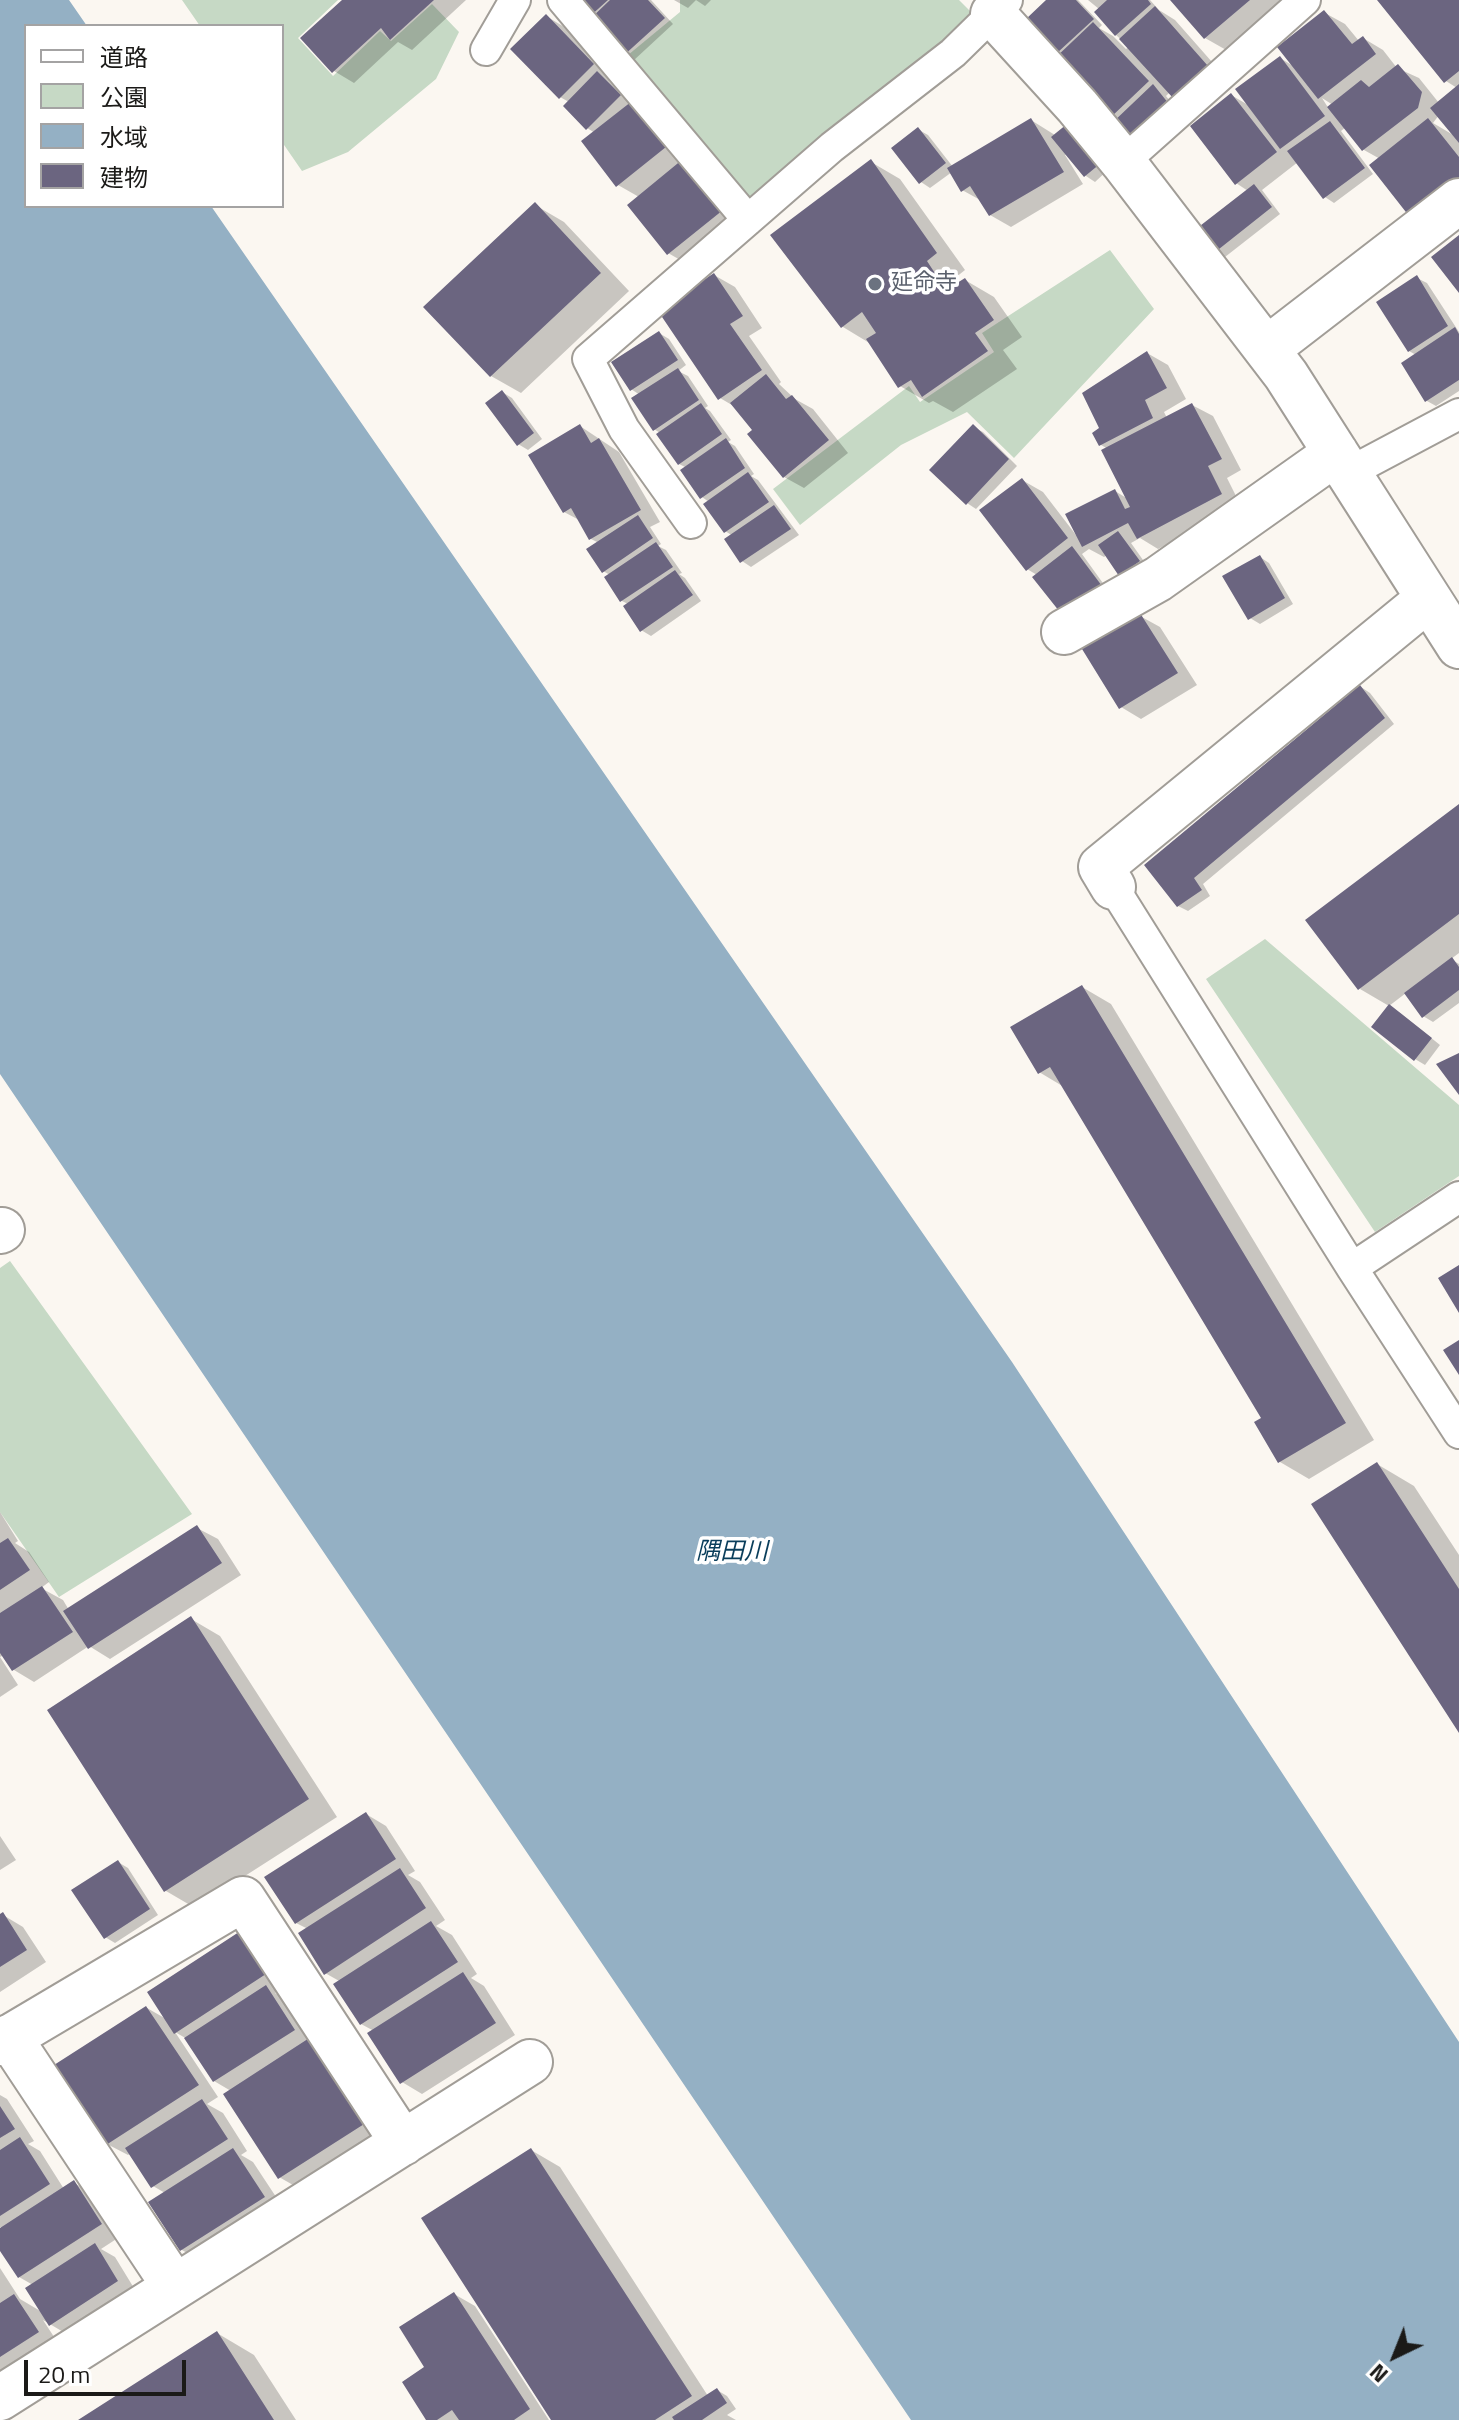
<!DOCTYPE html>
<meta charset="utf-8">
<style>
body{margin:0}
#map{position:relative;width:1459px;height:2420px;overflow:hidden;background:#fbf7f1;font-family:"Titillium Web","Noto Sans JP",sans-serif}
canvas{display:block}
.legend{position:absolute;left:24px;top:24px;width:260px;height:184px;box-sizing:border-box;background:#fff;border:2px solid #a4a3a3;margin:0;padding:10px 14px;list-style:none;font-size:24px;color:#1b1a18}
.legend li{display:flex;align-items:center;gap:16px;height:40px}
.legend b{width:40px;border:2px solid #a4a3a3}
.north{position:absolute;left:1355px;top:2316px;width:80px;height:80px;-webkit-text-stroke:6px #fff;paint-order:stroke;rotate:223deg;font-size:22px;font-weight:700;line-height:32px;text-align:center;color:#1b1a18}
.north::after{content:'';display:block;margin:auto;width:28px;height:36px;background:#1b1a18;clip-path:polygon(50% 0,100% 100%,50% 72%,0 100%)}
.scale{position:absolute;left:24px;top:2360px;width:162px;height:36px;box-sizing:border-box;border:4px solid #1b1a18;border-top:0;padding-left:10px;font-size:24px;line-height:28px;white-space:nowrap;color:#1b1a18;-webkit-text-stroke:6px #fff;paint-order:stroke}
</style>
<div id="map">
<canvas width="1459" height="2420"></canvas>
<ul class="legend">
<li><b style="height:10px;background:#fff"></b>道路</li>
<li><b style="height:22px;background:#c6d9c5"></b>公園</li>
<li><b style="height:22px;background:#94b0c4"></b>水域</li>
<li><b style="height:22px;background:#6b6580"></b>建物</li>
</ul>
<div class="north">N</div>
<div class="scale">20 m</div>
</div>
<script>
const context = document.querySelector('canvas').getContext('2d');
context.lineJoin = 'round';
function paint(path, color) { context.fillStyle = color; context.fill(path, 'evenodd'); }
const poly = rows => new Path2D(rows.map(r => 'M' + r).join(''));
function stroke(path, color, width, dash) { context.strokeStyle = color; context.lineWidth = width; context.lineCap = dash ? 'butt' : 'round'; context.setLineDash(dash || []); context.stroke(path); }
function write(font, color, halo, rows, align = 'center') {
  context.font = font + ' "Titillium Web","Noto Sans JP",sans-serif'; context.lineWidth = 7; context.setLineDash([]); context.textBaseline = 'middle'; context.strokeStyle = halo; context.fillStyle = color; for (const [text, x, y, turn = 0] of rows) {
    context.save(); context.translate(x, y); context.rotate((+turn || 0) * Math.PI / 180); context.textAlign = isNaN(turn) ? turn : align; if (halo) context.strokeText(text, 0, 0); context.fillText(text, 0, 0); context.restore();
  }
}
paint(poly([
 [182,0,338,0,298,38,333,76,380,31,391,41,432,4,459,32,436,79,348,152,302,171,282,142,282,26,200,26],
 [680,0,959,0,976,17,745,203,628,55,680,12],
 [1110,250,1154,309,1014,458,967,412,901,445,800,525,773,489,909,386,920,402,994,352,982,333],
 [1265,939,1459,1105,1459,1176,1375,1232,1206,979],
 [10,1261,192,1514,59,1597,0,1512,0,1268]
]), '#c6d9c5');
paint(poly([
 [0,0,69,0,87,26,26,26,26,206,211,206,1012,1362,1459,2042,1459,2420,911,2420,0,1074]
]), '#94b0c4');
paint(poly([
 [345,0,466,0,412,50,398,42,354,83,334,71],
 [574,0,651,0,673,24,633,61],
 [674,0,711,0,705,6,696,0,688,8],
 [1049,0,1078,0,1102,25,1099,28,1113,36,1126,49,1129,47,1116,35,1099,9,1088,0,1150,0,1159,10,1175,20,1227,79,1170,92,1166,96,1178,111,1129,141,1059,51],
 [1173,0,1299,0,1235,55,1205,38],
 [1379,0,1459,0,1459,203,1364,150,1346,127,1341,131,1373,174,1334,203,1325,197,1298,162,1262,190,1280,214,1225,257,1215,251,1248,191,1236,183,1231,95,1250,106,1280,58,1295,67,1325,13,1345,24,1359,41,1363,38,1383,50,1397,68,1419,78,1439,103,1457,88,1446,81],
 [1322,98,1333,105,1329,109],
 [1439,115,1455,136,1433,123],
 [546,16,566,28,613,76,609,81,742,222,689,265,668,253,639,197,618,185,595,133,587,128,569,102,560,97],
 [1031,120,1109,169,1095,182,1086,176,1067,154,1065,155,1083,184,1011,227,990,215,982,201,962,190,952,172,930,188,921,182,919,130,928,135,953,167],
 [871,162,900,179,965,270,955,278,959,284,965,280,994,297,1022,337,1003,350,1017,369,953,412,933,401,929,403,900,386,871,344,843,327,773,236],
 [535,205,564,222,629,291,521,393,491,376],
 [714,275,735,287,762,328,749,336,781,382,779,384,795,399,813,409,848,453,804,488,784,477,755,430,737,408,720,398],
 [1417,278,1427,283,1459,332,1459,391,1436,406,1427,401,1416,355,1409,351],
 [659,333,669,339,686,365,678,371,688,376,708,406,705,408,710,411,731,440,728,442,735,446,754,474,751,476,758,480,799,535,751,567,742,561,733,536,725,531,709,502,702,497,687,468,679,464,660,433,654,429,640,395,631,389],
 [1147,353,1168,365,1186,399,1164,412,1167,418,1192,405,1213,416,1241,470,1227,478,1241,506,1158,549,1140,538,1131,543,1148,567,1130,580,1120,575,1107,555,1104,557,1089,549,1082,554,1110,593,1037,575,1027,569,1022,480,1043,492,1076,535,1115,491,1128,499,1108,449,1101,445,1102,428],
 [502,392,512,398,542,439,528,450,518,444],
 [580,426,619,452,660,522,650,527,661,544,658,546,666,550,682,573,679,574,685,578,701,601,651,636,641,630,628,604,622,601,610,575,603,571,599,543,591,539,581,521,564,512],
 [973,427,983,432,1017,466,976,509,967,503],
 [1260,557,1269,563,1293,604,1260,624,1250,618],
 [1140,616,1160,627,1197,685,1141,719,1121,707],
 [1361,687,1370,693,1394,724,1203,884,1210,896,1188,911,1178,906,1147,865],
 [1459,807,1459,953,1451,959,1459,964,1459,1003,1433,1022,1423,1016,1406,993,1389,1006,1360,989],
 [1082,987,1111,1004,1374,1440,1309,1479,1280,1462,1264,1418,1064,1087,1039,1072],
 [1399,1012,1440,1045,1425,1065,1415,1059],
 [1377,1464,1414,1486,1459,1555,1459,1729],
 [0,1512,18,1541,15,1543,29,1552,49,1582,41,1588,63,1600,69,1610,197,1528,218,1539,241,1575,110,1659,89,1646,34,1682,14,1670,4,1655,0,1657,18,1685,0,1697],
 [191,1619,220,1636,337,1817,195,1908,166,1891],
 [366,1814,386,1826,415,1871,408,1875,420,1882,445,1920,436,1926,452,1935,477,1974,471,1978,484,1986,515,2035,422,2094,402,2082,374,2031,361,2024,341,1982,325,1973,308,1929,296,1923],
 [0,1836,16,1860,0,1870],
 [118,1862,128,1868,158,1915,115,1943,105,1937],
 [3,1915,23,1927,46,1962,0,1992,0,1917],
 [239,1935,285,1986,275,1993,286,1999,391,2131,300,2189,279,2177,231,2091,214,2081,187,2039,175,2032,218,2097,207,2104,223,2113,247,2151,241,2155,253,2162,284,2209,202,2262,182,2250,165,2193,153,2186,131,2153,128,2155,107,2144,147,2008,168,2020],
 [0,2095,7,2099,34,2141,28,2144,40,2151,64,2189,74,2183,94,2194,121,2236,101,2249,115,2257,137,2293,70,2336,43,2320,58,2343,0,2381,0,2268,20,2299,42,2312,33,2285,19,2277,0,2247,0,2231,3,2229,0,2227],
 [531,2150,560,2167,708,2396,717,2390,727,2396,736,2409,727,2415,736,2420,554,2420],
 [454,2294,475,2306,549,2420,429,2420,427,2368],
 [217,2333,254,2355,296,2420,81,2420]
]), '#0003');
paint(poly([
 [342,0,434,0,390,40,381,28,332,73,300,38],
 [572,0,608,0,588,18],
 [610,0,648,0,665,18,622,57,588,21],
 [1046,0,1076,0,1094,19,1057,53,1026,19],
 [1107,0,1148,0,1151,4,1115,36,1094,12],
 [1170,0,1250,0,1204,39],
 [1377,0,1459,0,1459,71,1444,83],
 [1155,6,1208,66,1173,98,1119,39],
 [1324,10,1352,44,1363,36,1376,54,1318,99,1277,47],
 [546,14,594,64,559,99,510,49],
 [1093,22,1149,81,1110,118,1054,59],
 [1280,56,1325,116,1280,149,1235,89],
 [1398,64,1422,92,1418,108,1362,151,1327,107,1361,80,1369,87],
 [597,71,621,95,586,130,563,106],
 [1153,84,1169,104,1128,142,1111,124],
 [1459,84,1459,143,1430,108],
 [1231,93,1277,152,1235,185,1190,126],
 [636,98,671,143,616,187,581,141],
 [1031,118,1064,172,989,216,970,186,961,192,947,168],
 [1428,118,1459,157,1459,186,1409,216,1369,165],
 [1330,121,1365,168,1323,199,1287,151],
 [1067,124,1101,163,1084,177,1051,137],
 [918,127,946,163,919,184,891,148],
 [683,159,723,210,667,255,627,205],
 [871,159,937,253,927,261,946,290,965,278,994,320,975,333,988,351,922,397,911,380,898,388,866,339,876,333,862,312,841,328,770,235],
 [1254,184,1272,207,1214,253,1196,229],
 [535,202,601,273,490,377,423,307],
 [1459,235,1459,293,1431,257],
 [714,273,743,316,730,324,762,370,718,400,658,311],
 [1417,275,1448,326,1408,352,1376,302],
 [1455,327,1459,334,1459,380,1425,402,1401,363],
 [659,331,678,360,630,391,611,362],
 [1147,351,1167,388,1145,400,1153,418,1099,446,1092,433,1099,428,1082,393],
 [678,368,699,400,653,431,631,398],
 [766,374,786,399,792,395,829,440,783,478,747,434,752,430,730,403],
 [502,390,534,433,517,446,485,403],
 [701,403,722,434,678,465,656,434],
 [1192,403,1222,459,1208,466,1222,494,1137,539,1128,523,1082,547,1065,514,1115,489,1125,509,1130,507,1101,450],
 [580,424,591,443,599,438,641,510,589,540,571,508,563,513,528,455],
 [973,424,1009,459,966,505,929,470],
 [726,438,745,468,700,499,680,470],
 [748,472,769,502,724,533,703,504],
 [1022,478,1068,538,1026,571,979,510],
 [774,505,791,529,740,563,724,539],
 [638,515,653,538,602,573,586,549],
 [1118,531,1140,561,1119,576,1098,545],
 [656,542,673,567,620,602,604,577],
 [1072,546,1102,586,1063,616,1032,577],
 [1260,555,1285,598,1248,620,1222,576],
 [675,570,693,595,640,632,623,606],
 [1140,613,1178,673,1119,709,1082,649],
 [1360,685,1385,718,1194,878,1202,890,1177,907,1144,865],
 [1459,804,1459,914,1358,990,1305,920],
 [1452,957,1459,967,1459,990,1422,1018,1404,993],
 [1082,985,1346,1423,1278,1463,1254,1422,1261,1418,1050,1067,1038,1074,1010,1027],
 [1389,1004,1432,1038,1414,1061,1371,1027],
 [1459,1053,1459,1095,1436,1064],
 [1459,1265,1459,1313,1438,1278],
 [1459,1340,1459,1375,1443,1350],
 [1377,1462,1459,1589,1459,1733,1311,1504],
 [197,1525,222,1563,88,1649,63,1611],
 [8,1538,30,1570,0,1590,0,1543],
 [42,1586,73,1632,12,1671,0,1653,0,1613],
 [191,1616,309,1799,164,1892,47,1710],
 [366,1812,396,1859,295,1924,264,1877],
 [118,1860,150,1909,104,1939,71,1890],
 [400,1868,426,1908,324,1975,298,1933],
 [3,1912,27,1950,0,1967,0,1914],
 [431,1921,458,1962,360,2025,333,1984],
 [239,1932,266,1974,174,2034,147,1992],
 [463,1972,496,2023,400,2084,367,2033],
 [266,1985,295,2030,213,2082,184,2038],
 [146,2006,199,2085,106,2145,54,2065],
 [317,2033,372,2119,278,2179,223,2094],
 [202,2099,228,2139,151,2188,125,2148],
 [0,2106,15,2129,0,2138],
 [20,2137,50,2184,0,2216,0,2150],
 [233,2148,265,2197,180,2251,148,2202],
 [531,2148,692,2396,655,2420,551,2420,421,2218],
 [74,2180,102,2224,18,2278,0,2251,0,2228],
 [95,2243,118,2281,49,2326,25,2288],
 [454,2292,530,2409,514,2420,459,2420,452,2410,437,2420,426,2420,402,2382,424,2367,399,2327],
 [14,2294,39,2332,0,2357,0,2303],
 [217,2331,274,2420,78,2420],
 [717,2388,727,2403,702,2420,674,2420,672,2417]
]), '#6b6580');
const service = poly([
 [563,0,748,220],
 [486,50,515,0],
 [1123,162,1305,0],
 [1348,473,1459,414],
 [691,523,624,429,588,359,832,147,953,53,1007,0],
 [1113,887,1352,1268,1459,1433],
 [1352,1268,1459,1197]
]);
const minor = poly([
 [993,14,1077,106,1123,162,1286,375,1459,646],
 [1267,349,1459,201],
 [1064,632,1158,579,1336,453],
 [1113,887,1101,867,1428,599],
 [9,2037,175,2287],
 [0,2043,243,1899,403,2143],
 [0,2398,530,2062]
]);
const tertiary = poly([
 [0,1231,2,1230]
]);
stroke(service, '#a19d97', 34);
stroke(minor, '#a19d97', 48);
stroke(tertiary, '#a19d97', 48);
stroke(service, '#fff', 30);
stroke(minor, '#fff', 44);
stroke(tertiary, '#fff', 44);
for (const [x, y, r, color] of [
 [875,284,8,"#6b7280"]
]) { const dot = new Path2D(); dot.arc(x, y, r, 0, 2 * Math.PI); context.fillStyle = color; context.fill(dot); stroke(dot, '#fff', 3); }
write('22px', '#5b616d', '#fff', [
 ["延命寺",891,284]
], 'left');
write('italic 24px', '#0a3e5b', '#fff', [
 ["隅田川",732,1553]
]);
</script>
